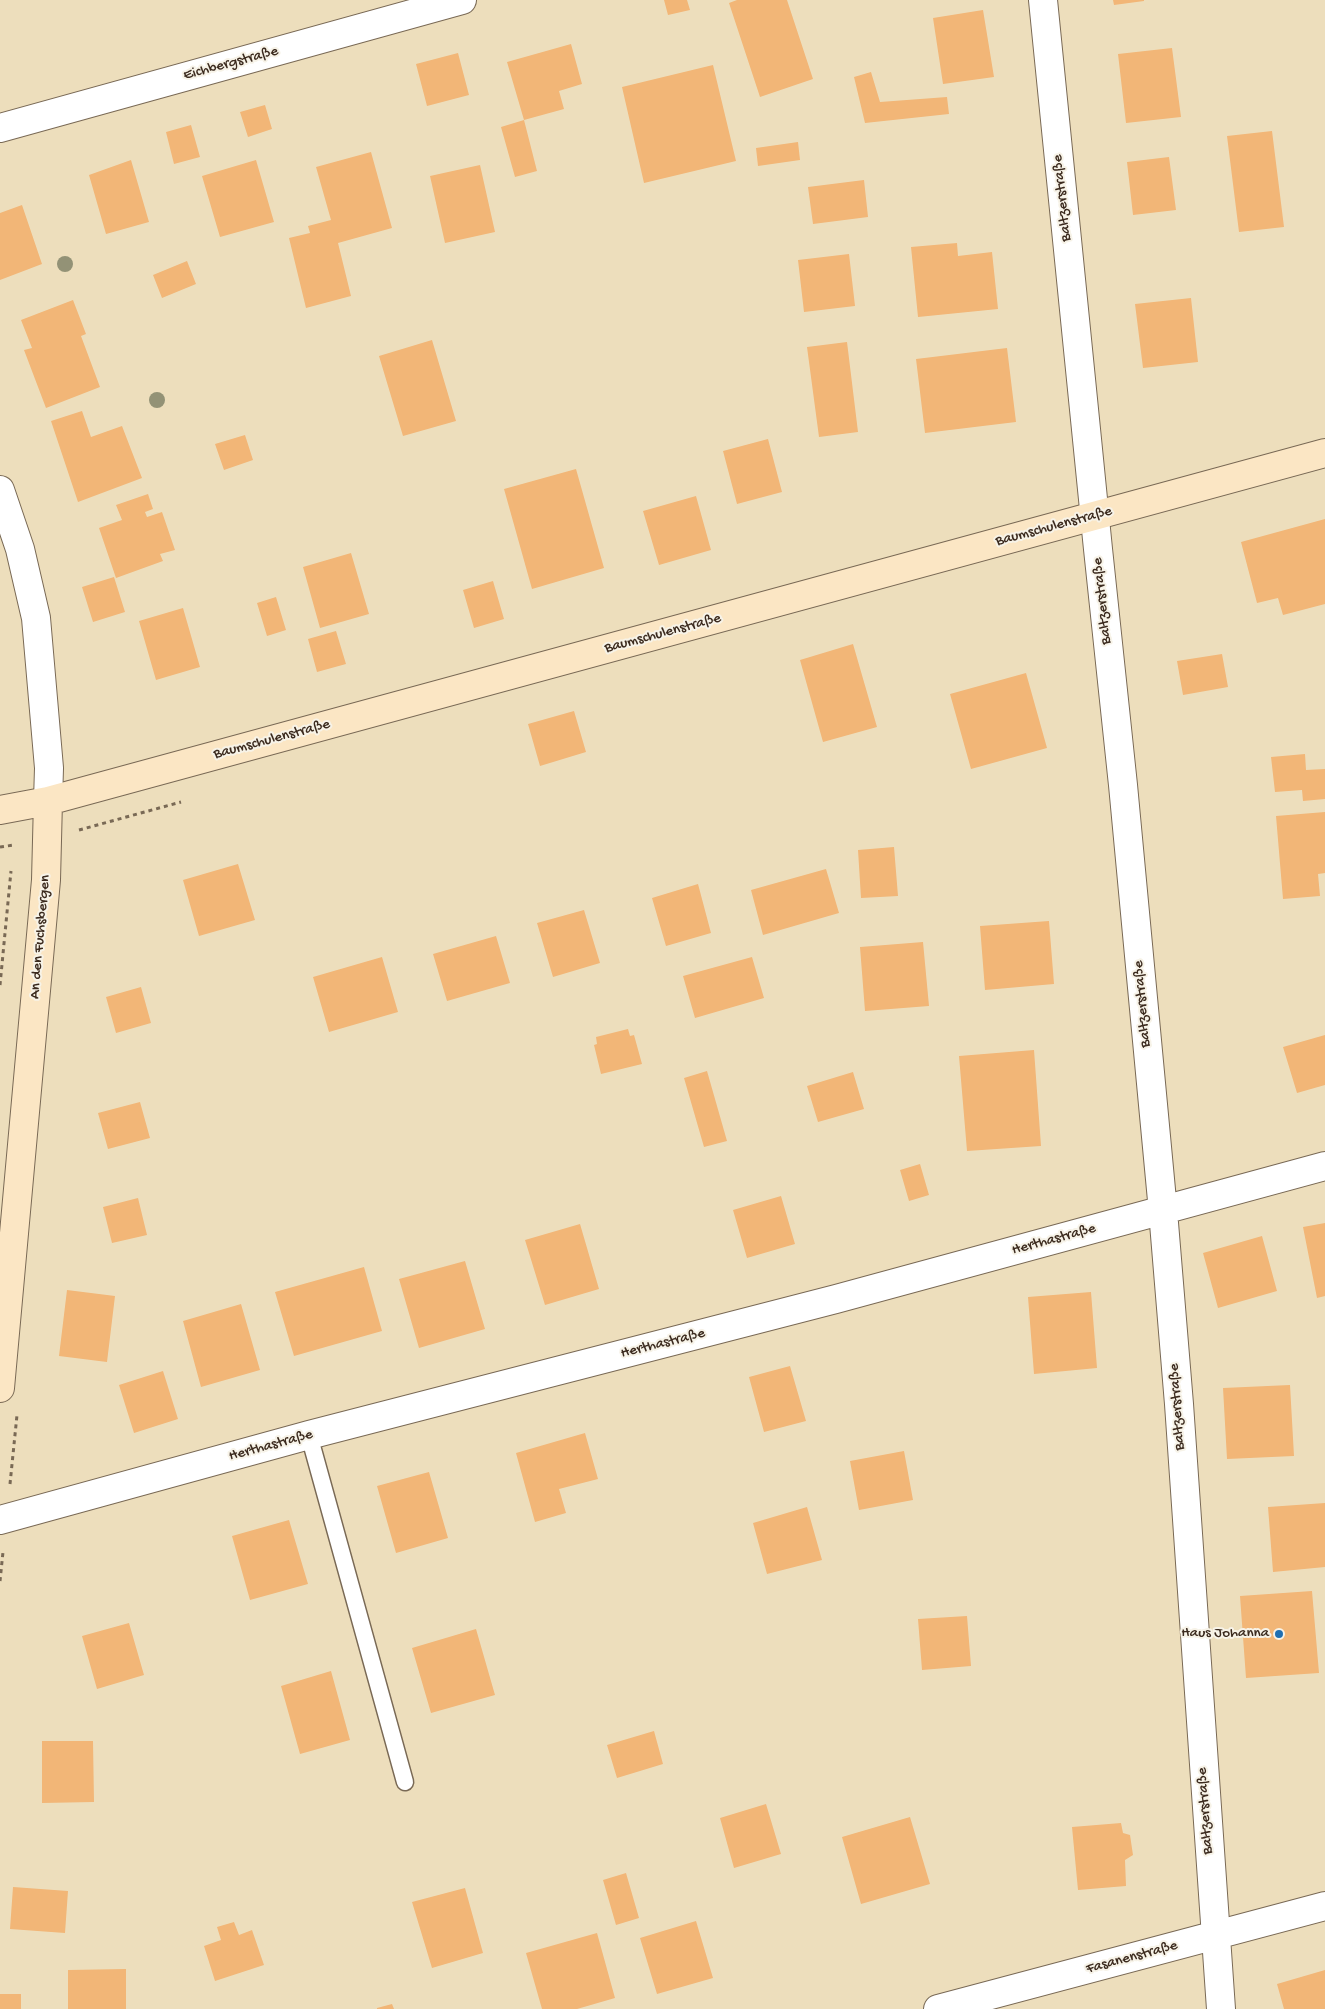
<!DOCTYPE html>
<meta charset="utf-8">
<style>
body{margin:0}
canvas{display:block;background:#eddebc}
</style>
<canvas width="1325" height="2009"></canvas>
<script>
const context = document.querySelector('canvas').getContext('2d');
context.lineJoin = 'round';
function paint(path, color) { context.fillStyle = color; context.fill(path, 'evenodd'); }
const poly = rows => new Path2D(rows.map(r => 'M' + r).join(''));
function stroke(path, color, width, dash) { context.strokeStyle = color; context.lineWidth = width; context.lineCap = dash ? 'butt' : 'round'; context.setLineDash(dash || []); context.stroke(path); }
function write(font, color, halo, rows, align = 'center') {
  context.font = font + ' "Gochi Hand",sans-serif'; context.lineWidth = 4; context.setLineDash([]); context.textBaseline = 'middle'; context.strokeStyle = halo; context.fillStyle = color; for (const [text, x, y, turn = 0] of rows) {
    context.save(); context.translate(x, y); context.rotate((+turn || 0) * Math.PI / 180); context.textAlign = isNaN(turn) ? turn : align; if (halo) context.strokeText(text, 0, 0); context.fillText(text, 0, 0); context.restore();
  }
}
paint(poly([
 [664,0,687,0,690,10,668,15],
 [737,0,787,0,813,79,760,97,729,3],
 [1113,0,1144,0,1144,1,1114,5],
 [983,10,994,77,943,84,933,18],
 [571,44,582,84,559,91,564,109,524,120,507,62],
 [1172,48,1181,117,1126,123,1118,54],
 [458,53,469,95,427,106,416,64],
 [713,65,736,161,644,183,622,87],
 [871,72,880,102,947,97,949,114,865,123,854,77],
 [265,105,272,129,248,137,240,112],
 [524,120,537,171,515,177,501,127],
 [191,125,200,157,174,164,166,132],
 [1272,131,1284,227,1239,232,1227,136],
 [798,142,800,160,758,166,756,148],
 [371,152,392,228,338,243,351,296,306,308,289,238,310,233,308,226,331,220,316,167],
 [1169,157,1176,210,1133,215,1127,162],
 [131,160,149,222,106,234,89,175],
 [256,160,274,222,220,237,202,176],
 [480,165,495,232,445,243,430,176],
 [864,180,868,217,813,224,808,187],
 [22,205,42,264,0,280,0,213],
 [957,243,958,256,992,252,998,309,918,317,911,247],
 [849,254,855,306,804,312,798,260],
 [187,261,196,284,162,298,153,275],
 [1191,298,1198,362,1143,368,1135,304],
 [73,300,86,334,81,336,100,387,46,408,24,350,32,348,21,320],
 [432,340,456,421,403,436,379,356],
 [847,342,858,432,819,437,807,347],
 [1007,348,1016,422,925,433,916,359],
 [82,411,91,437,122,426,142,478,78,502,51,421],
 [245,435,253,460,224,470,215,444],
 [768,439,782,492,737,504,723,451],
 [576,469,604,568,532,589,504,489],
 [148,494,153,509,145,512,147,517,162,512,175,550,160,554,163,561,116,578,99,528,122,520,116,505],
 [696,496,711,550,659,565,643,511],
 [1325,519,1325,604,1283,615,1278,598,1257,603,1241,542],
 [351,553,369,614,320,628,303,567],
 [114,577,125,612,93,622,82,587],
 [493,581,504,619,474,628,463,590],
 [276,597,286,630,267,636,257,603],
 [183,608,200,667,156,680,139,621],
 [336,631,346,664,317,672,308,639],
 [853,644,877,727,823,742,800,660],
 [1222,654,1228,687,1183,695,1177,661],
 [1026,673,1047,748,971,769,950,694],
 [574,711,586,752,540,766,528,724],
 [1305,754,1306,770,1325,769,1325,799,1303,801,1302,790,1275,792,1271,757],
 [1325,812,1325,873,1318,874,1320,896,1283,899,1276,816],
 [894,847,898,896,861,898,858,850],
 [238,864,255,920,199,936,183,880],
 [826,869,839,913,763,935,751,890],
 [698,884,711,933,666,946,652,898],
 [584,910,600,963,553,977,537,923],
 [1049,921,1054,984,985,990,980,926],
 [496,936,510,983,447,1001,433,954],
 [923,942,929,1006,865,1011,860,947],
 [382,957,398,1012,329,1032,313,977],
 [752,957,764,998,695,1018,683,976],
 [141,987,151,1023,116,1033,106,997],
 [628,1029,630,1036,634,1035,642,1064,601,1074,594,1045,597,1044,596,1037],
 [1325,1035,1325,1085,1297,1093,1283,1047],
 [1034,1050,1041,1146,967,1151,959,1056],
 [707,1071,727,1141,704,1147,684,1078],
 [853,1072,864,1109,818,1122,807,1086],
 [140,1102,150,1138,108,1149,98,1113],
 [920,1164,929,1195,909,1201,900,1170],
 [781,1196,795,1244,747,1258,733,1210],
 [138,1198,147,1235,112,1243,103,1207],
 [1325,1223,1325,1296,1317,1298,1303,1227],
 [580,1224,599,1289,545,1305,525,1240],
 [1262,1236,1277,1291,1218,1308,1203,1253],
 [465,1261,485,1329,419,1348,399,1279],
 [364,1267,382,1331,294,1356,275,1292],
 [67,1290,115,1296,107,1362,59,1356],
 [1091,1292,1097,1368,1034,1374,1028,1297],
 [241,1304,260,1370,201,1387,183,1321],
 [790,1366,806,1421,764,1432,749,1377],
 [163,1371,178,1419,134,1433,119,1385],
 [1290,1385,1294,1456,1227,1459,1223,1388],
 [585,1433,598,1479,559,1489,566,1513,535,1522,516,1453],
 [904,1451,913,1500,859,1510,850,1461],
 [429,1472,448,1538,396,1553,377,1486],
 [1325,1503,1325,1567,1273,1572,1268,1507],
 [807,1507,822,1560,767,1574,753,1523],
 [289,1520,308,1584,250,1600,232,1536],
 [1312,1591,1319,1673,1246,1678,1240,1596],
 [967,1616,971,1666,922,1670,918,1619],
 [129,1623,144,1675,97,1689,82,1636],
 [476,1629,495,1695,431,1713,412,1648],
 [331,1671,350,1740,300,1754,281,1686],
 [654,1731,663,1764,617,1778,607,1745],
 [42,1741,93,1741,94,1802,42,1803],
 [766,1804,781,1854,734,1868,720,1818],
 [910,1817,930,1884,861,1904,842,1837],
 [1121,1823,1123,1833,1130,1835,1133,1855,1125,1860,1126,1886,1078,1890,1072,1827],
 [626,1873,639,1918,616,1925,603,1880],
 [13,1887,68,1891,65,1933,10,1929],
 [465,1888,483,1953,432,1968,412,1902],
 [696,1921,713,1978,657,1994,640,1938],
 [234,1922,239,1935,252,1930,264,1965,215,1981,204,1946,221,1940,217,1927],
 [597,1933,615,1998,577,2009,542,2009,526,1953],
 [126,1969,126,2009,68,2009,68,1970],
 [1325,1970,1325,2009,1284,2009,1277,1984],
 [0,1994,21,1994,21,2009,0,2009],
 [392,2004,394,2009,377,2009,377,2008]
]), '#f2b677');
const lane = poly([
 [309,1435,405,1782]
]);
const street = poly([
 [1043,0,1098,549,1123,785,1163,1211,1179,1404,1221,2009],
 [0,128,462,0],
 [0,490,20,549,36,618,49,768,48,801],
 [0,1520,309,1435,836,1299,1325,1166],
 [938,2009,1325,1906]
]);
const secondary = poly([
 [0,810,48,801,1325,453],
 [0,1388,46,880,48,801]
]);
stroke(lane, '#796955', 19);
stroke(street, '#796955', 30);
stroke(secondary, '#796955', 30);
stroke(poly([
 [79,830,181,802],
 [0,847,14,845],
 [0,985,11,871],
 [10,1484,17,1415],
 [0,1581,3,1552]
]), '#796955', 3, [4, 4]);
stroke(lane, '#fff', 16);
stroke(street, '#fff', 28);
stroke(secondary, '#fbe6c4', 28);
context.fillStyle = '#939276';
for (const [x, y] of [
 [65,264],
 [157,400]
]) { context.beginPath(); context.arc(x, y, 8, 0, 2 * Math.PI); context.fill(); }
for (const [x, y, r, color] of [
 [1279,1634,5,"#1f6fb2"]
]) { const dot = new Path2D(); dot.arc(x, y, r, 0, 2 * Math.PI); context.fillStyle = color; context.fill(dot); stroke(dot, '#f7f3e8', 2); }
write('15px', '#3b2a1e', '#f7f3e8', [
 ["Eichbergstraße",231,64,-15],
 ["Baltzerstraße",1063,198,-96],
 ["Baumschulenstraße",1054,527,-15],
 ["Baltzerstraße",1103,601,-96],
 ["Baumschulenstraße",663,634,-15],
 ["Baumschulenstraße",272,740,-15],
 ["An den Fuchsbergen",41,937,-85],
 ["Baltzerstraße",1143,1004,-95],
 ["Herthastraße",1054,1240,-15],
 ["Herthastraße",663,1344,-14],
 ["Baltzerstraße",1178,1407,-94],
 ["Herthastraße",271,1446,-15],
 ["Baltzerstraße",1206,1811,-94],
 ["Fasanenstraße",1132,1958,-15]
]);
write('15px', '#3b2a1e', '#f7f3e8', [
 ["Haus Johanna",1269,1634]
], 'right');
</script>
